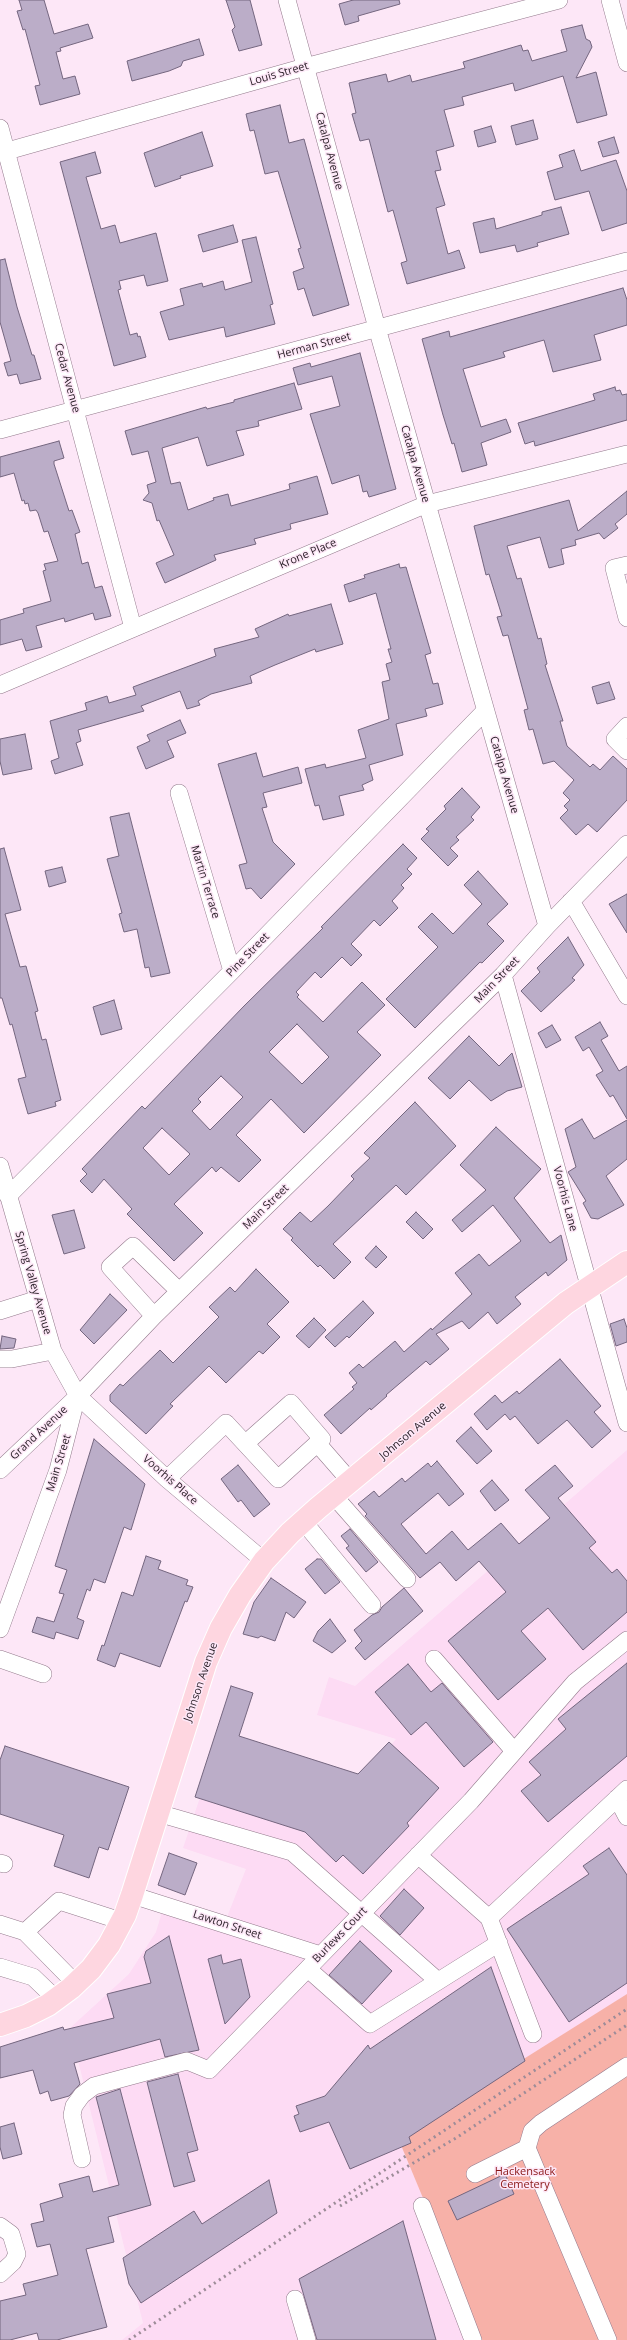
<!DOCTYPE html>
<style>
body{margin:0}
canvas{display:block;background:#fde7f7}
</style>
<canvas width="627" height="2340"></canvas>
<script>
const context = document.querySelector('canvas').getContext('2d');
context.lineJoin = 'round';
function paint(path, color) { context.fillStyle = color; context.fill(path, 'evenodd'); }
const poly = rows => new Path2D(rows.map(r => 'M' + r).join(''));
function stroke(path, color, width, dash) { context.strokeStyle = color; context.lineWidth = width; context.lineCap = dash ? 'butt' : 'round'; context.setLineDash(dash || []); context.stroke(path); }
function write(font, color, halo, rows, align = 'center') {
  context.font = font + ' "Open Sans",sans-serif'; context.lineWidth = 3; context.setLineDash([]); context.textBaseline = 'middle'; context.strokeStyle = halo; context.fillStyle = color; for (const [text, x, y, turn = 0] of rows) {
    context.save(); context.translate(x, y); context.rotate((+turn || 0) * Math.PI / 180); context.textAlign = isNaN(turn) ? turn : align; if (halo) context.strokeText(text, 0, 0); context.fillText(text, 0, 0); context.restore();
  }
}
paint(poly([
 [627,1450,627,2004,398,2138,482,2340,122,2340,143,2323,70,2028,129,1974,156,1932,162,1912,221,1932,246,1869,183,1848,221,1735,361,1781,396,1739,317,1715,329,1677,355,1686]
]), '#fddbf4');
paint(poly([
 [627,1994,627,2340,482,2340,398,2138]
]), '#f7b1a8');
const building = poly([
 [19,0,44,0,54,34,88,24,93,38,60,48,61,51,56,52,63,79,75,76,80,94,40,105,35,86,40,85,25,29,23,30,17,11,22,10,19,0],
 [226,0,250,0,262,45,239,51,232,30,235,27,226,0],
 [353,0,399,0,400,4,358,16,359,21,345,25,339,4,353,0],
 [582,25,586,39,590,41,592,47,576,78,596,72,607,115,577,123,563,76,515,91,513,83,462,97,464,105,444,110,454,146,436,151,441,170,435,171,445,205,436,208,448,254,459,250,465,268,407,284,401,263,407,261,393,210,388,212,369,139,360,141,352,114,356,113,349,83,386,74,388,82,410,75,412,82,465,68,463,62,521,45,523,51,528,50,532,61,567,51,561,30,582,25],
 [199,39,204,55,183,61,181,66,169,71,132,81,127,61,199,39],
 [280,105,289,143,304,139,349,305,313,316,304,288,298,290,293,272,304,268,298,249,301,248,278,171,265,174,254,130,250,131,246,114,280,105],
 [533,120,538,139,516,145,511,126,533,120],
 [491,126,496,142,478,147,474,131,491,126],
 [202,132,213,166,180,176,181,178,155,187,144,153,202,132],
 [614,137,619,153,603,157,598,142,614,137],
 [574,150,581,171,616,160,627,191,627,223,602,231,589,191,555,200,547,172,563,167,559,155,574,150],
 [95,152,101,173,86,177,101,229,115,225,120,243,156,233,168,281,147,286,144,275,119,281,121,289,118,290,130,335,137,333,138,337,140,336,146,357,114,366,60,162,95,152],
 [561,207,569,234,537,243,538,246,517,252,515,245,480,253,473,223,494,218,496,229,542,215,542,212,561,207],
 [233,225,238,242,203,252,198,235,233,225],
 [256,237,273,304,270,305,275,324,226,337,224,327,169,340,160,312,184,305,180,289,202,283,203,287,223,281,225,290,252,282,242,240,256,237],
 [5,259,17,307,32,355,34,355,41,379,20,384,17,374,8,376,4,363,11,361,0,322,0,260,5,259],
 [623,288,627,300,627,325,594,335,601,360,553,372,544,340,503,352,505,357,463,369,481,427,506,419,511,432,481,443,487,465,462,472,454,443,452,444,443,415,422,339,449,331,450,337,623,288],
 [360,353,396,489,369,497,367,491,363,492,359,475,332,484,310,414,340,406,332,376,298,385,293,368,310,363,311,367,360,353],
 [294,383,302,409,258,421,259,426,236,431,244,455,207,466,198,437,162,448,171,484,180,482,188,510,214,500,213,498,228,494,231,506,290,489,289,484,317,476,328,514,290,524,291,529,254,539,256,544,214,555,216,560,165,583,156,563,174,555,159,520,157,521,152,503,143,500,149,493,147,485,156,482,148,451,132,455,125,431,206,407,207,409,234,402,234,400,294,383],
 [615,387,616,391,620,390,622,395,627,394,627,420,535,446,534,441,525,444,518,423,595,400,593,394,615,387],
 [59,441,64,458,54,461,54,464,69,511,72,510,80,532,75,534,82,564,88,562,95,588,102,586,111,616,95,620,93,613,65,622,64,618,36,626,42,647,26,651,22,639,0,645,0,620,24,613,23,609,51,601,43,571,46,570,44,564,58,561,48,531,44,532,38,513,36,510,30,511,28,503,25,504,24,500,22,501,14,473,0,477,0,457,59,441],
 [627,491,627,514,615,524,618,528,604,539,599,533,575,540,576,545,561,549,564,564,549,568,540,537,507,546,517,579,521,578,538,639,541,638,547,664,545,665,563,721,560,721,567,746,590,767,593,764,600,770,613,756,627,769,627,800,597,832,588,824,576,835,560,818,568,810,564,806,570,800,563,793,574,780,554,761,543,764,533,729,529,730,524,710,528,709,508,635,503,636,497,617,502,616,489,574,486,575,474,526,569,500,578,531,627,491],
 [399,564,400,568,406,567,431,653,425,655,433,684,438,683,443,704,425,709,427,716,396,724,403,755,369,765,373,780,362,785,364,790,339,796,344,815,323,820,319,805,315,806,305,769,325,764,326,768,366,758,358,730,389,719,382,682,390,680,386,664,392,662,388,649,391,649,376,593,349,602,344,585,365,578,364,575,399,564],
 [331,604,343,644,316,652,315,649,275,665,250,676,252,683,211,694,198,701,200,705,187,709,180,691,141,706,144,711,78,730,81,741,76,743,83,765,55,774,51,761,59,758,50,721,87,710,85,703,107,696,109,703,136,695,133,687,216,656,214,649,259,637,255,629,288,614,289,616,331,604],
 [609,682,615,699,597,704,592,687,609,682],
 [180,720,186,733,167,741,174,757,146,769,137,747,150,741,147,735,180,720],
 [25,734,32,769,3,775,0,761,0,739,25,734],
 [256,753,263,777,298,767,302,783,263,793,267,807,262,808,273,842,295,864,261,899,251,888,246,889,239,865,247,863,218,764,256,753],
 [462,788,480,807,471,817,474,820,456,837,459,840,450,848,458,856,448,866,421,839,429,831,426,829,446,809,444,806,462,788],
 [129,813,170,973,151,977,149,967,145,968,137,929,124,932,119,914,122,913,107,859,119,856,110,817,129,813],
 [403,844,417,858,407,869,412,874,401,885,404,888,392,901,398,908,380,926,374,920,351,944,362,955,351,966,342,957,321,978,315,972,296,992,299,995,297,997,323,1022,362,982,385,1005,357,1032,381,1055,304,1133,271,1099,236,1135,261,1160,239,1182,221,1167,216,1172,212,1167,174,1204,203,1233,174,1261,127,1214,132,1209,104,1179,92,1193,80,1181,87,1174,82,1169,142,1106,145,1109,244,1006,323,928,321,927,403,844],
 [297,1024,329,1057,302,1084,269,1052,297,1024],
 [221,1076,243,1097,210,1130,192,1111,201,1102,198,1099,221,1076],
 [162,1128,190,1154,169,1175,143,1148,162,1128],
 [4,848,21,910,5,914,20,967,26,966,38,1011,35,1012,42,1040,46,1039,61,1100,55,1102,56,1106,28,1114,18,1079,26,1077,12,1024,10,1025,2,998,0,998,0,849,4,848],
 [62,867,66,882,49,887,45,871,62,867],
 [478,871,508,904,487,924,504,941,482,963,480,962,415,1028,386,999,438,947,418,927,432,913,453,934,482,904,464,885,478,871],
 [627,894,627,933,609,904,627,894],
 [568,937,584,965,572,978,575,980,541,1012,521,991,540,972,537,968,568,937],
 [114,1000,122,1029,101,1035,93,1007,114,1000],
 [600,1022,608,1036,601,1040,619,1071,627,1066,627,1119,613,1095,610,1097,596,1075,603,1071,589,1047,583,1051,575,1037,600,1022],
 [552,1025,561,1040,546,1048,538,1033,552,1025],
 [469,1036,499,1066,512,1053,522,1087,507,1091,491,1101,469,1080,450,1099,428,1078,469,1036],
 [415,1102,456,1146,406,1195,396,1185,333,1244,351,1262,334,1279,320,1265,318,1267,291,1240,293,1238,283,1229,300,1212,311,1222,328,1206,354,1179,351,1176,370,1158,364,1153,415,1102],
 [582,1119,594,1139,627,1120,627,1159,606,1176,624,1205,598,1219,591,1218,583,1203,586,1201,568,1172,576,1167,565,1129,582,1119],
 [496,1127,541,1169,514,1198,550,1243,561,1235,567,1260,548,1276,546,1272,515,1297,521,1304,497,1324,488,1312,469,1329,462,1321,436,1334,449,1349,430,1365,426,1361,386,1395,387,1396,371,1410,370,1408,341,1434,324,1415,354,1389,352,1387,357,1383,349,1373,359,1364,363,1368,395,1341,404,1352,431,1328,432,1330,472,1294,455,1273,479,1254,489,1266,521,1241,493,1205,462,1232,452,1220,486,1190,460,1165,496,1127],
 [74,1210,85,1248,64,1254,52,1215,74,1210],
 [416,1212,433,1229,423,1239,406,1222,416,1212],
 [376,1246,387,1257,376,1268,365,1258,376,1246],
 [256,1269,289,1302,267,1324,280,1337,263,1354,259,1351,226,1383,209,1366,170,1404,173,1406,146,1434,110,1401,110,1395,120,1384,123,1386,160,1350,173,1363,219,1317,209,1307,230,1287,235,1292,256,1269],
 [110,1294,127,1310,94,1344,80,1330,110,1294],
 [363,1301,374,1313,349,1338,347,1336,335,1347,325,1337,363,1301],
 [314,1318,326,1330,309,1348,296,1336,314,1318],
 [624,1319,627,1328,627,1342,616,1346,610,1324,624,1319],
 [2,1336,16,1339,14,1348,0,1349,2,1336],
 [560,1359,601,1406,594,1412,611,1431,592,1448,567,1420,538,1444,515,1416,510,1420,505,1414,487,1430,474,1414,495,1395,502,1403,517,1391,519,1394,560,1359],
 [471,1427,492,1451,477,1464,456,1441,471,1427],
 [94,1439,145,1484,131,1530,124,1527,105,1583,94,1579,90,1591,87,1589,77,1618,84,1621,78,1639,56,1632,54,1639,32,1632,37,1617,54,1622,64,1594,59,1593,67,1570,55,1566,94,1439],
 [437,1461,464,1494,449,1506,438,1493,401,1524,426,1554,452,1531,468,1550,501,1523,519,1544,550,1518,525,1490,555,1465,573,1486,558,1498,596,1542,589,1548,612,1573,617,1569,627,1581,627,1612,583,1650,548,1608,521,1631,546,1659,498,1700,448,1641,506,1592,479,1561,456,1581,440,1562,420,1578,365,1516,367,1514,358,1504,374,1491,379,1497,402,1478,405,1482,428,1463,431,1467,437,1461],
 [238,1465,270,1504,254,1517,241,1500,238,1502,221,1479,238,1465],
 [492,1480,509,1500,495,1511,480,1491,492,1480],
 [350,1529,378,1562,366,1572,346,1548,349,1546,341,1536,350,1529],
 [146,1556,161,1561,158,1569,188,1580,186,1585,193,1587,187,1602,185,1601,160,1667,120,1653,115,1667,97,1660,102,1645,104,1646,122,1592,133,1596,146,1556],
 [317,1559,321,1559,340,1582,325,1594,305,1569,317,1559],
 [271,1578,306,1602,294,1618,286,1612,275,1641,261,1636,258,1638,243,1634,254,1602,271,1578],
 [404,1588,423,1611,365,1660,355,1648,362,1641,354,1630,372,1615,379,1612,382,1607,404,1588],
 [330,1619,346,1641,332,1653,313,1641,318,1631,330,1619],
 [627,1663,627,1756,548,1822,521,1791,541,1775,529,1762,566,1729,558,1719,627,1663],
 [408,1664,431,1692,442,1683,493,1742,464,1767,426,1722,411,1735,375,1692,408,1664],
 [231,1686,253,1693,239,1736,358,1774,389,1742,439,1788,407,1823,409,1826,363,1874,343,1855,336,1862,305,1832,195,1797,231,1686],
 [5,1746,129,1787,108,1850,99,1847,89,1878,54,1866,64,1835,0,1814,0,1760,5,1746],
 [609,1848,627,1875,627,1983,569,2022,507,1929,589,1874,583,1866,609,1848],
 [169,1853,197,1863,185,1895,158,1885,169,1853],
 [404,1889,424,1908,400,1935,380,1916,404,1889],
 [169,1936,199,2050,165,2057,160,2039,74,2063,80,2084,69,2096,51,2101,48,2091,40,2094,33,2070,0,2078,0,2047,63,2027,64,2030,114,2018,107,1994,151,1983,144,1957,146,1951,169,1936],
 [360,1941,392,1971,362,2004,329,1975,360,1941],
 [221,1955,223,1964,241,1959,250,1997,225,2024,208,1959,221,1955],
 [491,1967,525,2061,409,2137,411,2143,350,2169,329,2122,300,2132,294,2116,299,2114,296,2106,325,2096,368,2045,370,2049,491,1967],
 [178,2074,198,2150,187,2153,195,2181,174,2187,147,2082,178,2074],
 [120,2089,151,2205,108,2217,114,2242,86,2249,107,2327,57,2340,39,2340,37,2333,10,2340,0,2340,0,2301,26,2295,23,2284,58,2275,50,2244,37,2247,31,2224,44,2221,40,2204,63,2197,59,2184,89,2176,93,2192,119,2185,96,2097,120,2089],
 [14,2123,22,2154,3,2159,0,2147,0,2127,14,2123],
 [505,2174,514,2194,457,2220,448,2201,505,2174],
 [269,2180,277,2213,141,2303,129,2284,123,2258,194,2211,202,2224,269,2180],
 [403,2221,436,2340,317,2340,299,2279,403,2221]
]);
paint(building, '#bbadc8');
stroke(building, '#74667f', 1);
const minor = poly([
 [287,0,377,328,547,926],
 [610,0,627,63],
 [0,128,133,628],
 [0,153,305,67,559,0],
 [0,430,627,261],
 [627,565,614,568,627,618],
 [0,685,427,504,627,454],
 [627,726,615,739,627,751],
 [179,793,232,971],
 [571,901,627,996],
 [503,975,627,1423],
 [0,1166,53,1351,78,1396,167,1479,264,1561],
 [8,1196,232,971,485,711],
 [0,1311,38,1299],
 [154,1316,110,1267,133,1246,179,1291],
 [0,1359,12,1359,53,1351],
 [317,1443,351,1482],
 [0,1470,78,1396,154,1316,503,975,547,926,627,844],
 [167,1479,226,1423,278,1479,322,1439,291,1403,246,1443],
 [334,1496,407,1579],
 [303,1521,372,1605],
 [0,1629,58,1470,77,1396],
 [0,1659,43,1674],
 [434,1659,514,1751],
 [617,1798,627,1817],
 [158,1813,292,1852,438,1981],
 [418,1855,489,1918,627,1789],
 [0,1863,4,1864],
 [132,1895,321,1955],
 [489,1918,533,2034],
 [0,1924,25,1932,76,1984],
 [25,1932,59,1901,121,1921],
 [0,1967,33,1977,56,1999],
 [308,1969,370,2024,499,1943],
 [527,2148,608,2340],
 [82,2159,72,2115,74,2106,82,2095,94,2086,187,2061,209,2070,471,1801,575,1682,627,1640],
 [475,2174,527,2148,532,2131,541,2123,627,2066],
 [422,2206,473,2340],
 [0,2226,11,2234,17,2254,13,2262,0,2274],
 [295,2299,307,2340]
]);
const major = poly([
 [0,2025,26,2016,48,2005,71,1988,91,1969,109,1945,125,1915,132,1895,206,1662,221,1628,240,1595,264,1561,290,1533,318,1508,566,1303,627,1262]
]);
stroke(minor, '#947b8d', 18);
stroke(major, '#fff', 24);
stroke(minor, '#fff', 17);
stroke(major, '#fed6e0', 22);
stroke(poly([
 [340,2206,456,2138,627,2025],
 [129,2340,627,2009]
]), '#9d8c98', 3, [2, 4]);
write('11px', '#281e26', '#fde7f7', [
 ["Louis Street",279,74,-16],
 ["Catalpa Avenue",329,151,75],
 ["Herman Street",314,346,-15],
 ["Cedar Avenue",67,378,75],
 ["Catalpa Avenue",415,464,74],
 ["Krone Place",308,554,-23],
 ["Catalpa Avenue",504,775,74],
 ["Martin Terrace",205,882,73],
 ["Pine Street",248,955,-46],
 ["Main Street",497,980,-46],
 ["Voorhis Lane",565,1199,75],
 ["Main Street",266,1207,-44],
 ["Spring Valley Avenue",33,1283,74],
 ["Johnson Avenue",413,1431,-40],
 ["Grand Avenue",39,1433,-43],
 ["Main Street",59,1463,-73],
 ["Voorhis Place",170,1480,41],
 ["Johnson Avenue",201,1682,-71],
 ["Lawton Street",227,1925,18],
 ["Burlews Court",340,1935,-46]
]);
write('11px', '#8a1615', '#fde7f7', [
 ["Hackensack",525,2172],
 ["Cemetery",525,2185]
]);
</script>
